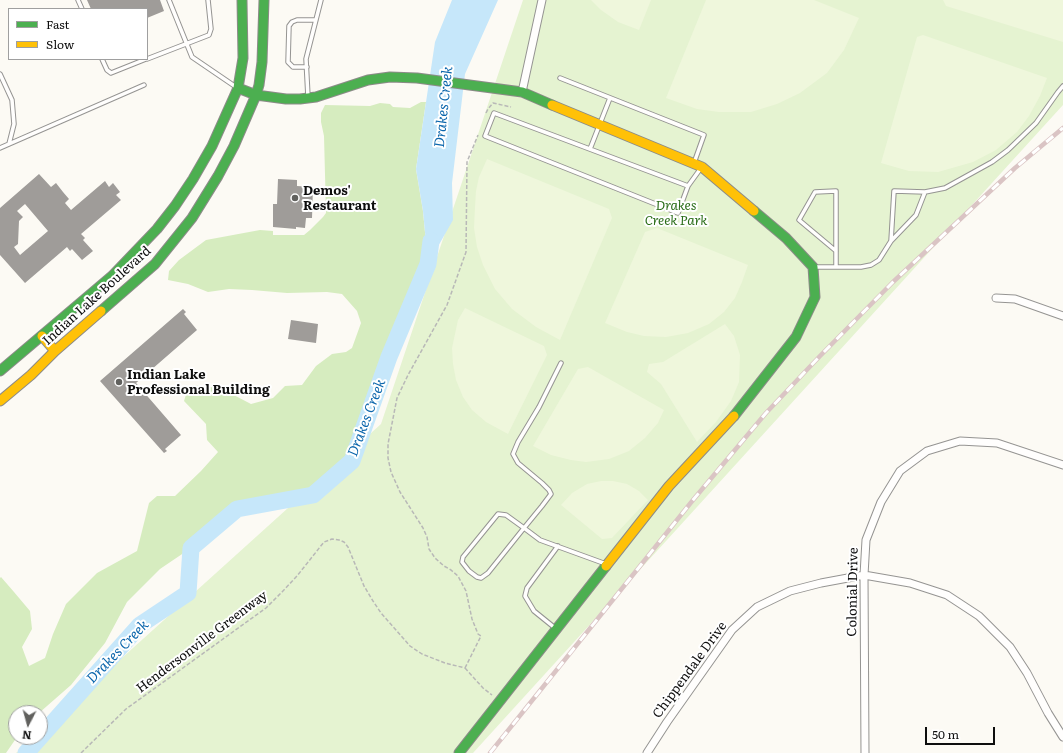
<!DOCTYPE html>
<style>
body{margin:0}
#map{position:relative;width:1063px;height:753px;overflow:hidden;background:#fcfaf4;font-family:Literata,serif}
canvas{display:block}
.legend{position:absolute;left:8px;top:8px;width:140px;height:52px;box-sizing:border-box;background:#fff;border:1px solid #9f9f9f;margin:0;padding:5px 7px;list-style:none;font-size:12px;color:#0e0e0e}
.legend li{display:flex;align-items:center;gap:8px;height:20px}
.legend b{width:20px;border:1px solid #9f9f9f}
.north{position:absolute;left:8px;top:705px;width:40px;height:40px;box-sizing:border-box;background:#fff;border:1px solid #9f9f9f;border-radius:50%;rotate:186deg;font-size:11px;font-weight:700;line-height:16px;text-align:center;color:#0e0e0e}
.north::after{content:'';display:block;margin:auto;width:14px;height:18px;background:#61615e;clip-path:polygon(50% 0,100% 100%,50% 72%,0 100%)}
.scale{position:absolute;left:925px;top:727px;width:70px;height:18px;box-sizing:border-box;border:2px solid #0e0e0e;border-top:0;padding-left:5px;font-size:12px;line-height:14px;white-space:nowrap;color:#0e0e0e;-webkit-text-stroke:3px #fff;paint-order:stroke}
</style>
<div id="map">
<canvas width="1063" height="753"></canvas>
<ul class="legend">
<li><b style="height:5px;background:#4caf50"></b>Fast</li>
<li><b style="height:5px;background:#ffc107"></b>Slow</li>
</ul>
<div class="north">N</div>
<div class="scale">50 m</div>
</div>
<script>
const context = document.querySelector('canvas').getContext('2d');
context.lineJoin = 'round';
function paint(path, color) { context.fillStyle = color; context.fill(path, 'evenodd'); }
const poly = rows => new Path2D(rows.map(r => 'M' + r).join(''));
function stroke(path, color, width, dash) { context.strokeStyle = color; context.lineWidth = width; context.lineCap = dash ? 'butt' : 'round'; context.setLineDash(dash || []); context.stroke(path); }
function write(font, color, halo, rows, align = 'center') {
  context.font = font + ' Literata,serif'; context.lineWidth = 4; context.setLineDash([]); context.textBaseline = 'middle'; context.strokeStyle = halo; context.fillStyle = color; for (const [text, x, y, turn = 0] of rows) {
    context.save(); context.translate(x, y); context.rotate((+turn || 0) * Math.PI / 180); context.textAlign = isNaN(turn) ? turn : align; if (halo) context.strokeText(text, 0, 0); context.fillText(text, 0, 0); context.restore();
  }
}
paint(poly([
 [523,0,1063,0,1063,105,473,753,16,753,34,737,40,737,40,732,381,424]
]), '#e5f3d1');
paint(poly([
 [421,102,426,102,416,169,423,211,428,264,389,357,352,461,313,495,237,509,191,548,160,569,127,602,105,643,71,685,39,713,16,713,16,737,17,737,6,753,0,753,0,578,1,577,14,592,30,611,32,629,22,647,29,666,45,658,53,634,66,604,97,573,137,551,149,503,157,496,175,496,201,471,218,452,207,440,206,424,184,401,189,385,212,387,228,392,251,404,273,398,285,386,302,385,316,366,332,354,346,352,352,348,361,323,357,311,342,294,327,292,287,293,252,290,229,289,208,292,188,284,168,280,169,271,179,260,206,240,260,230,273,231,273,235,304,235,310,230,323,217,326,213,324,136,321,122,321,113,325,105,370,106,380,103,390,104,393,107,410,108]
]), '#d6ecbf');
paint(poly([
 [591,0,651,0,639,30,618,22,601,10],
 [706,0,814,0,859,18,844,50,827,73,800,93,777,104,751,112,719,112,697,109,666,98],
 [943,0,1063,0,1063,42,946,6],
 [923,35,1047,78,1040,96,1029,116,1017,132,996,150,973,162,938,172,909,171,881,163,917,37],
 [487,159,609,209,612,218,560,340,536,327,512,309,495,289,483,265,477,247,474,228,475,207,476,191,479,177],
 [657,228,748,265,742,282,735,298,724,312,709,324,688,333,666,337,644,336,627,332,605,323,645,232],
 [465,308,544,346,547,355,508,434,486,422,472,410,463,397,456,380,453,364,452,348,458,320],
 [725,324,734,336,740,355,739,382,731,401,716,422,697,442,661,384,647,372,649,364,663,362],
 [588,367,664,410,658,423,645,438,629,451,609,459,586,462,571,460,551,455,533,446,578,369],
 [601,481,613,481,627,484,639,491,648,500,612,538,602,539,561,505,572,493,587,484]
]), '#eff7dc');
paint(poly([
 [452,0,498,0,465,74,452,183,453,220,428,264,423,211,416,169,435,42]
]), '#c6e7fa');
stroke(poly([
 [26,753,140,625,188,593,191,548,237,509,313,495,352,461,389,357,428,264,431,241]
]), '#c6e7fa', 17);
paint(poly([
 [87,0,160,0,164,11,147,18,147,9,91,9],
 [39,174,51,187,56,183,63,192,69,199,65,203,71,210,105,181,109,187,113,183,120,192,116,195,121,200,81,234,85,238,83,240,93,251,82,260,72,249,70,251,67,247,25,283,0,255,0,208],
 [25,204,48,231,20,255,14,247,18,244,19,221,23,217,17,211],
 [278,179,297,180,297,186,313,187,312,218,306,218,305,228,296,227,296,229,273,227,273,204,277,204],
 [183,309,186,312,184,314,197,330,136,383,181,435,165,449,167,451,164,453,100,381],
 [291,320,318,324,316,343,288,339]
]), '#9f9c99');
const lane = poly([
 [78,0,82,9],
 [169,0,192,57,236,87],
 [102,59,107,70,111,73,146,59],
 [147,59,209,35,211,29,208,0],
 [307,67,293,67,288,62,289,26,292,22,297,20,316,20],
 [0,74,12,100,14,124,9,144],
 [560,78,704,135,694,163],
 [308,97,306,59,321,0],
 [0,148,144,85],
 [590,149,610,98],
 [688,186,494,113,485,136,678,213,688,186,701,168],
 [925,192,945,188,992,162,1008,150,1036,123,1058,92,1063,86],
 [814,267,861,267,871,265,879,260,891,241,894,191,925,192,916,215,891,241],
 [836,267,836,191,815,192,799,220,836,251],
 [561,363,539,407,518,442,513,454,518,463,542,483,549,490,551,494,542,506,524,528,488,573,481,578,477,577,469,571,462,562,463,557,498,514,506,515,524,528,540,540,606,564],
 [555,628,534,611,525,596,527,588,558,546]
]);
const street = poly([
 [522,92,542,0],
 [996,298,1015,299,1063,316],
 [647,753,667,722,732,630,757,607,790,591,821,583,864,575,910,583,947,595,979,616,1010,647,1027,673,1048,713,1063,737],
 [865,753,864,575,866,540,881,502,900,471,927,451,960,441,997,443,1063,465]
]);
const fast = poly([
 [238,88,256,95,286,99,300,99,316,97,368,80,390,77,417,78,522,92,552,105],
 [101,311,155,264,192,218,218,176,234,146,256,95,259,85,262,62,264,0],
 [0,371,112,276,157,229,175,206,193,179,212,146,238,88,243,58,242,0],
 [734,416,796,337,815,297,813,267,786,238,754,211],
 [459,753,606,566]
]);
const slow = poly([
 [552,105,702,167,754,211],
 [42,336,55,351],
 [0,401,31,375,55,351,101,311],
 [606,566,669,486,734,416]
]);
stroke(lane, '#959492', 5.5);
stroke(street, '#959492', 9);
stroke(fast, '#8c8b88', 11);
stroke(slow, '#8c8b88', 11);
stroke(poly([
 [486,113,488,109,493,103,511,107],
 [465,668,481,636,478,634,472,619,466,591,458,576,451,570,444,566,435,558,429,549,427,537,423,528,400,492,391,472,388,458,388,444,397,398,408,375,447,305,466,252,467,162,478,135],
 [465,668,483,688,492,695],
 [81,753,126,709,266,608,282,592,297,576,324,542,332,539,339,540,344,542,348,547,364,586,373,601,381,613,410,646,422,654,445,663,465,668]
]), '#b8b8b7', 1.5, [4, 2]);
stroke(lane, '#fffefd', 3.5);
stroke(street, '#fffefd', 7);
stroke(fast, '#4caf50', 9);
stroke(slow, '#ffc107', 9);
const rail = poly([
 [490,753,693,500,766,413,820,356,893,282,1015,168,1063,128]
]);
stroke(rail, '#dac4c4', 4.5);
stroke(rail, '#fff', 3, [9]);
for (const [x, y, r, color] of [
 [295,198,4,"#61615e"],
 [119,382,4,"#61615e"]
]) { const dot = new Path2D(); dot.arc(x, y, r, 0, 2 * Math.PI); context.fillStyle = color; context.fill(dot); stroke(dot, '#fff', 1.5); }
write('bold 13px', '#0e0e0e', '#fff', [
 ["Demos'",303,191],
 ["Restaurant",303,206],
 ["Indian Lake",127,375],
 ["Professional Building",127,390]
], 'left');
write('italic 13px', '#2a6d18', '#fff', [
 ["Drakes",676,206],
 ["Creek Park",676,221]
]);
write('13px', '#0e0e0e', '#fff', [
 ["Indian Lake Boulevard",97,296,-42],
 ["Colonial Drive",853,592,-89],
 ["Hendersonville Greenway",202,642,-37],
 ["Chippendale Drive",690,670,-54]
]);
write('italic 14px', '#0b66ac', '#fff', [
 ["Drakes Creek",444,107,-84],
 ["Drakes Creek",367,418,-69],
 ["Drakes Creek",118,652,-46]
]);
</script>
